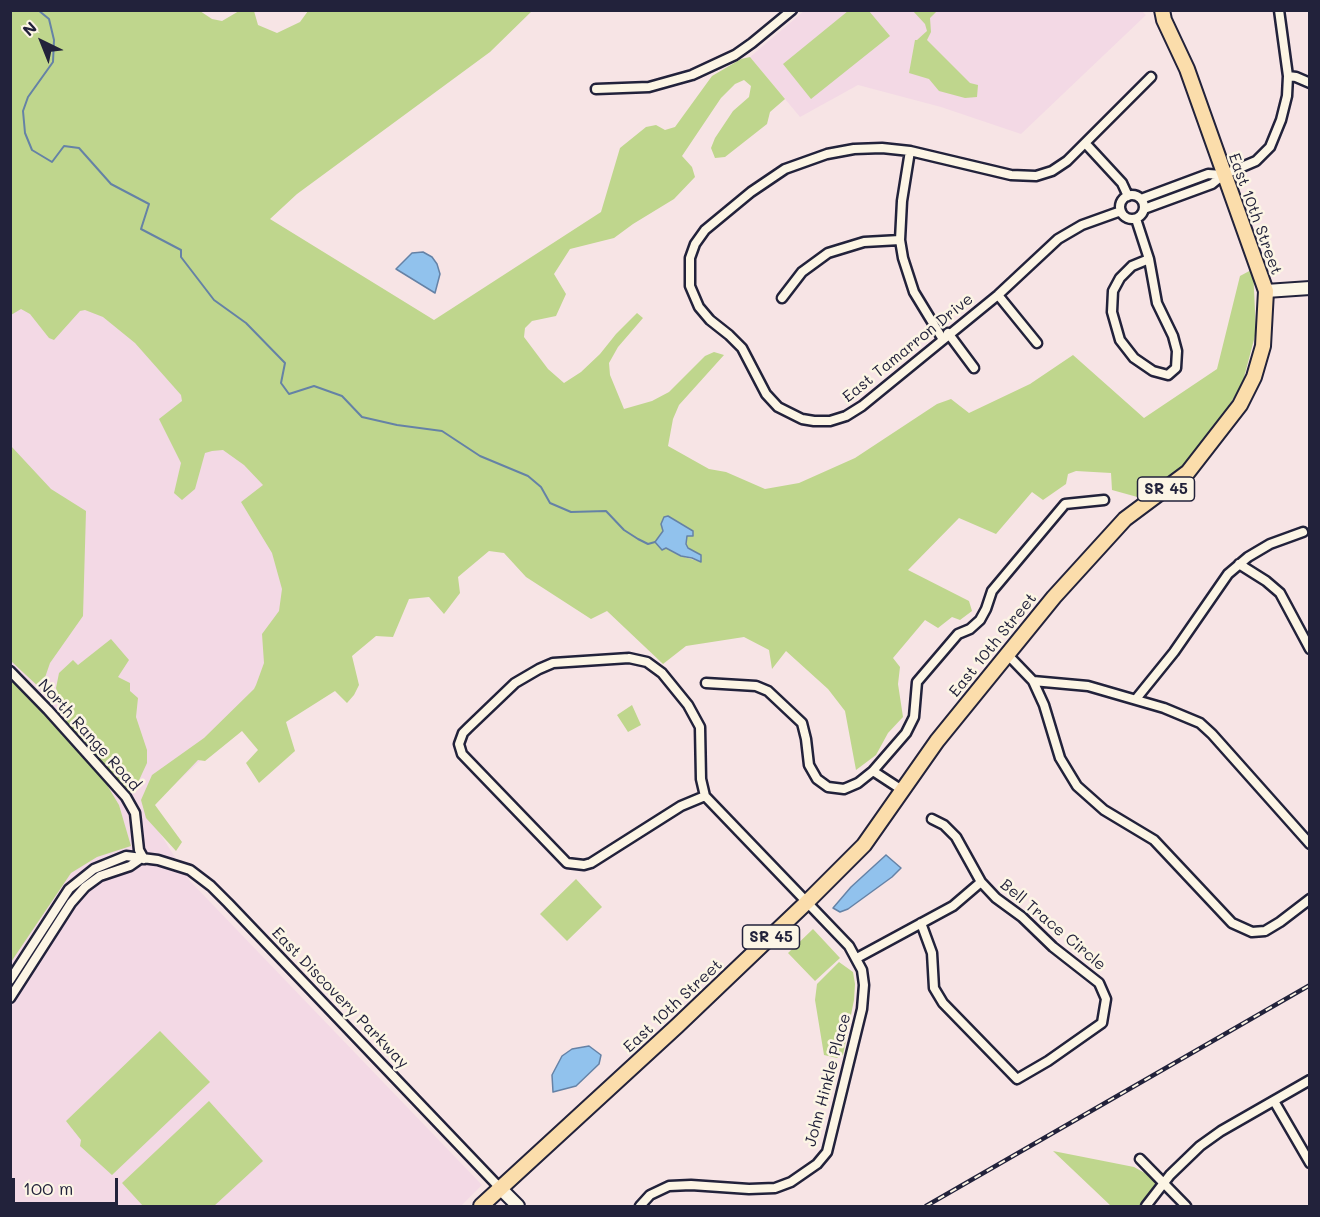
<!DOCTYPE html>
<style>
body{margin:0}
#map{position:relative;width:1320px;height:1217px;overflow:hidden;background:#f7e4e5;font-family:Mali,sans-serif}
canvas{display:block}
.frame{position:absolute;inset:0;border:12px solid #22223b;pointer-events:none}
.north{position:absolute;left:12px;top:12px;width:60px;height:60px;-webkit-text-stroke:4px #fcf5e5;paint-order:stroke;rotate:317deg;font-size:16px;font-weight:700;line-height:24px;text-align:center;color:#22223b}
.north::after{content:'';display:block;margin:auto;width:21px;height:27px;background:#22223b;clip-path:polygon(50% 0,100% 100%,50% 72%,0 100%)}
.scale{position:absolute;left:12px;top:1178px;width:106px;height:27px;box-sizing:border-box;border:3px solid #22223b;border-top:0;padding-left:8px;font-size:18px;line-height:21px;white-space:nowrap;color:#22223b;-webkit-text-stroke:4px #fcf5e5;paint-order:stroke}
</style>
<div id="map">
<canvas width="1320" height="1217"></canvas>
<div class="frame"></div>
<div class="north">N</div>
<div class="scale">100 m</div>
</div>
<script>
const context = document.querySelector('canvas').getContext('2d');
context.lineJoin = 'round';
function paint(path, color) { context.fillStyle = color; context.fill(path, 'evenodd'); }
const poly = rows => new Path2D(rows.map(r => 'M' + r).join(''));
function stroke(path, color, width, dash) { context.strokeStyle = color; context.lineWidth = width; context.lineCap = dash ? 'butt' : 'round'; context.setLineDash(dash || []); context.stroke(path); }
function write(font, color, halo, rows, align = 'center') {
  context.font = font + ' Mali,sans-serif'; context.lineWidth = 5; context.setLineDash([]); context.textBaseline = 'middle'; context.strokeStyle = halo; context.fillStyle = color; for (const [text, x, y, turn = 0] of rows) {
    context.save(); context.translate(x, y); context.rotate((+turn || 0) * Math.PI / 180); context.textAlign = isNaN(turn) ? turn : align; if (halo) context.strokeText(text, 0, 0); context.fillText(text, 0, 0); context.restore();
  }
}
paint(poly([
 [1141,10,1146,15,1021,134,941,107,858,85,800,117,750,57,804,11],
 [10,11,68,57,524,460,146,811,190,881,482,1185,461,1206,11,1206]
]), '#f3d9e5');
paint(poly([
 [533,10,490,52,297,194,270,219,434,320,601,212,620,148,646,127,656,125,665,130,675,127,712,76,741,59,750,57,785,99,770,112,767,124,725,157,715,158,711,148,715,138,733,111,749,97,751,86,744,80,735,84,721,98,682,156,692,167,695,177,674,199,633,224,614,238,570,249,554,274,566,294,556,316,532,321,525,328,524,337,548,369,564,383,581,372,600,354,616,334,637,313,643,318,618,347,609,363,610,375,624,409,652,401,669,392,705,356,714,352,724,355,679,405,673,419,668,446,709,469,726,472,765,489,799,483,855,458,937,404,951,399,969,413,1030,384,1073,355,1144,418,1217,369,1240,276,1253,269,1256,332,1242,385,1211,433,1176,473,1141,498,1112,490,1111,473,1076,471,1068,474,1066,484,1043,500,1032,492,996,534,959,518,908,570,969,601,972,611,960,620,952,617,938,628,925,620,893,658,900,667,898,684,903,717,888,733,876,755,856,770,845,711,828,689,786,651,772,669,769,650,744,637,686,646,663,664,607,611,591,619,526,577,504,553,489,551,458,577,460,593,444,614,429,597,409,599,393,637,376,636,352,656,359,685,354,695,347,703,335,691,286,722,295,751,259,783,246,763,258,750,242,731,205,761,198,760,155,805,182,842,176,851,146,818,141,800,152,775,204,738,254,689,256,685,264,663,262,634,279,611,282,589,272,553,241,502,263,485,244,465,223,450,212,451,205,453,195,489,182,500,174,493,181,463,159,419,182,401,181,395,135,343,103,317,85,310,80,311,54,340,49,338,30,314,21,309,11,315,11,11,200,11,212,19,222,21,239,11,254,11,258,25,277,33,300,22,308,11],
 [661,524,687,536,686,543,688,548,701,562,681,556,666,548,662,550,660,546,663,530],
 [848,11,869,11,890,36,811,99,783,64],
 [913,11,937,11,930,18,931,32,927,40,970,83,978,85,977,97,965,98,939,91,929,79,909,73,915,40,917,40,927,31,925,24],
 [11,446,51,489,86,511,83,616,50,663,41,689,11,661],
 [111,639,129,660,118,677,130,683,130,691,138,698,136,717,147,750,147,763,135,789,129,793,66,723,56,688,59,673,73,660,78,665],
 [11,679,99,768,101,775,119,805,131,846,97,857,71,873,11,962],
 [632,705,641,725,628,732,617,715],
 [576,879,602,907,567,941,540,914],
 [813,929,840,958,815,981,788,953],
 [839,962,853,972,855,984,854,1000,843,1055,837,1058,824,1055,815,1000,817,984],
 [160,1031,210,1082,112,1175,80,1146,81,1140,66,1121],
 [209,1101,263,1161,214,1206,143,1206,122,1183],
 [1053,1151,1134,1167,1152,1177,1156,1184,1139,1206,1111,1206]
]), '#bfd68d');
const water = poly([
 [423,252,432,257,437,264,440,274,435,293,396,269,412,253,423,252],
 [668,516,693,531,693,536,687,536,686,544,688,548,701,555,701,562,692,558,681,556,666,548,662,550,655,542,663,531,661,524,664,517,668,516],
 [886,855,901,868,892,877,848,909,840,912,833,908,851,887,886,855],
 [589,1046,601,1055,599,1064,576,1086,553,1092,552,1075,562,1056,572,1049,589,1046]
]);
paint(water, '#91c2ed');
stroke(water, '#6582a6', 1.5);
stroke(poly([
 [38,10,49,19,54,40,53,62,28,97,23,111,25,133,32,150,52,162,64,146,79,148,111,184,149,204,141,229,181,250,181,257,214,300,246,323,285,363,281,383,289,394,314,386,342,396,362,417,397,425,442,431,480,456,528,476,541,487,550,503,571,512,606,511,624,530,638,539,648,544,655,542]
]), '#6582a6', 2);
const street = poly([
 [1288,76,1296,77,1310,83],
 [596,89,649,87,692,75,735,55,752,43,792,10],
 [1086,144,1122,183,1128,196],
 [910,151,902,201,900,240,903,258,914,292,942,338],
 '1120 207a12 12 0 1 1 24 0a12 12 0 1 1-24 0Z',
 [1141,199,1208,174,1223,175],
 [1144,209,1212,184,1223,175,1256,161,1270,147,1281,120,1287,96,1288,76,1279,10],
 [1121,211,1082,225,1058,239,998,295,862,406,846,416,830,421,814,421,802,419,778,407,766,394,742,348,729,335,710,320,699,307,690,286,690,258,695,244,705,230,751,192,785,169,827,154,854,149,882,148,910,151,1011,175,1036,176,1052,171,1067,161,1151,77],
 [1136,219,1149,259],
 [1149,259,1157,303,1173,336,1177,351,1176,368,1168,375,1153,371,1134,358,1120,340,1112,312,1113,291,1120,278,1132,266,1149,259],
 [998,295,1037,343],
 [782,298,802,272,828,253,864,242,900,240],
 [948,333,974,368],
 [1239,564,1266,581,1280,593,1310,649],
 [1007,654,1033,681,1044,705,1060,758,1077,786,1104,810,1154,840,1232,923,1252,932,1265,931,1280,922,1310,899],
 [629,658,647,662,662,673,688,705,700,727,701,779,705,796,681,806,591,863,584,865,567,863,462,754,459,744,463,733,468,728,515,683,539,669,553,663,629,658],
 [10,671,48,710,126,797,135,813,139,850,144,859],
 [1033,681,1088,686,1164,708,1200,723,1212,734,1310,844],
 [706,683,756,686,768,691,802,723,806,739,809,765,817,779,828,787,844,789,858,783,873,771,906,733,914,717,917,682,958,634,970,629,980,620,986,609,992,591,1065,504,1104,500],
 [1136,699,1174,652,1228,574,1248,557,1270,544,1303,532],
 [873,771,902,790],
 [921,923,932,953,934,988,943,1003,1017,1079,1048,1061,1102,1023,1106,999,1099,983,1053,947,1022,917,996,898,981,882,956,837,944,825,932,819],
 [857,958,953,906,981,882],
 [10,980,69,889,94,869,126,856,158,860,190,870,211,886,228,903,500,1188],
 [10,998,71,903,85,887,100,876,130,866,140,859],
 [1274,1101,1310,1163],
 [1140,1159,1186,1206],
 [640,1206,650,1195,669,1186,691,1185,749,1189,775,1188,791,1182,817,1164,827,1152,862,1009,864,985,862,970,849,946,705,796],
 [1146,1206,1170,1175,1200,1146,1221,1131,1310,1080]
]);
const secondary = poly([
 [1266,291,1310,288],
 [500,1188,518,1206]
]);
const primary = poly([
 [481,1206,677,1026,806,903,864,845,937,741,1054,597,1125,519,1188,472,1240,405,1254,377,1263,346,1266,291,1187,69,1164,20,1162,10]
]);
stroke(street, '#22223b', 13);
stroke(secondary, '#22223b', 16);
stroke(primary, '#22223b', 18);
stroke(street, '#fcf5e5', 8);
stroke(secondary, '#fcf5e5', 12);
stroke(primary, '#fbddab', 14);
const rail = poly([
 [926,1206,1310,985]
]);
stroke(rail, '#22223b', 4.5);
stroke(rail, '#fcf5e5', 2, [7]);
for (const [x, y, w] of [
 [1166,489,57],
 [771,937,57]
]) { const box = new Path2D(); box.roundRect(x - w / 2, y - 12, w, 24, 4.5); context.fillStyle = '#fcf5e5'; context.fill(box); stroke(box, '#22223b', 1.5); }
write('bold 15px', '#22223b', null, [
 ["SR 45",1166,489],
 ["SR 45",771,937]
]);
write('16px', '#22223b', '#fcf5e5', [
 ["East 10th Street",1255,214,70],
 ["East Tamarron Drive",908,348,-39],
 ["East 10th Street",993,645,-51],
 ["North Range Road",89,735,48],
 ["Bell Trace Circle",1053,925,40],
 ["East Discovery Parkway",340,998,46],
 ["East 10th Street",673,1006,-43],
 ["John Hinkle Place",828,1080,-75]
]);
</script>
